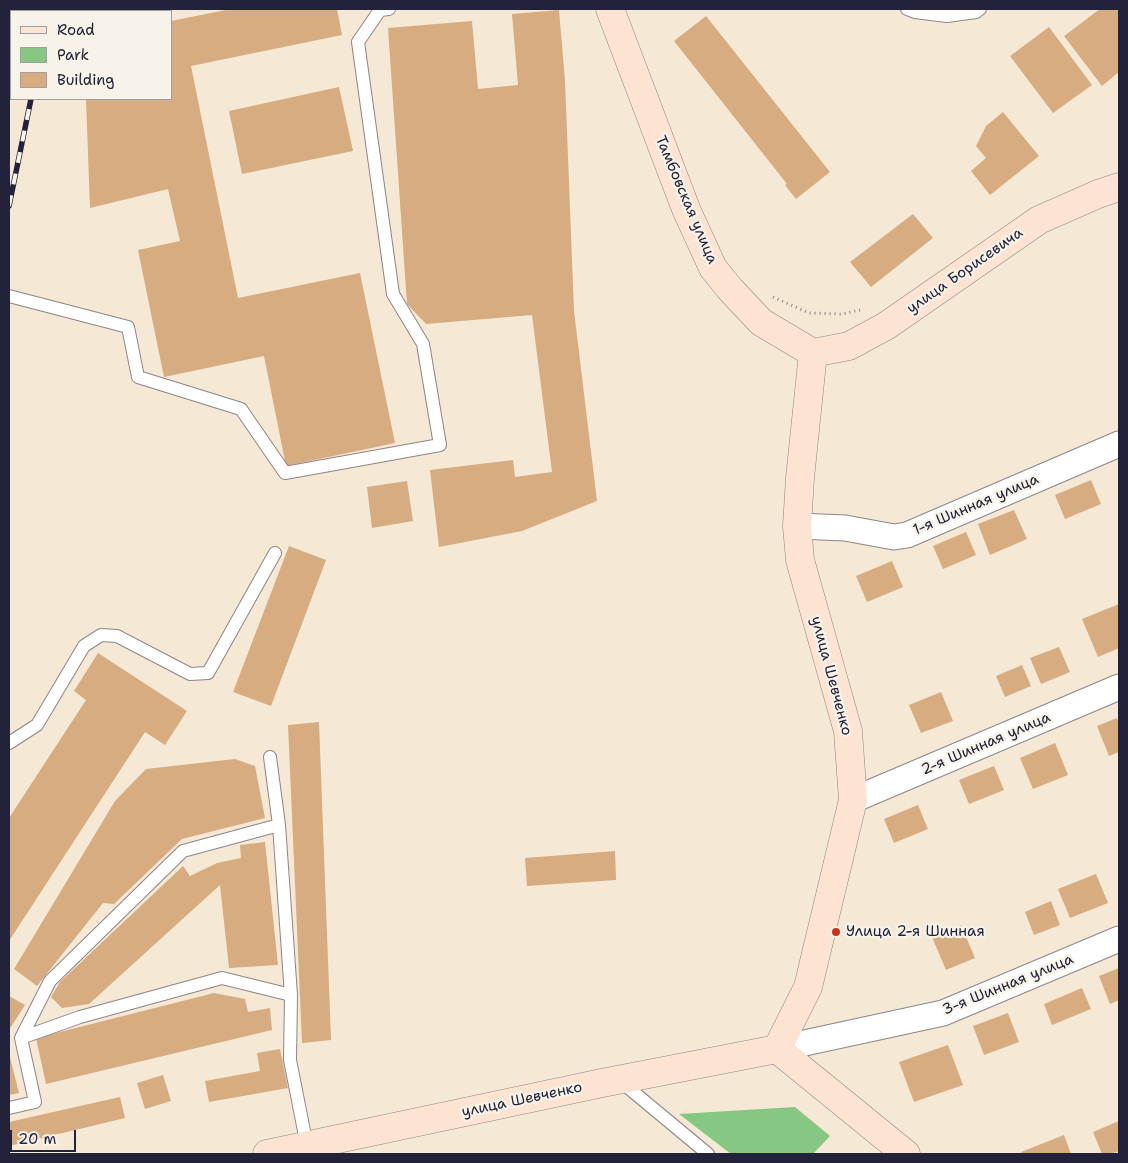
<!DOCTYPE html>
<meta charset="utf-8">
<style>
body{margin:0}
#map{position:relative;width:1128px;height:1163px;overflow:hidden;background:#f5e8d4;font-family:"Shantell Sans",sans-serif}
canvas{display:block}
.frame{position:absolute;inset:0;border:10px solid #22223b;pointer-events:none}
.legend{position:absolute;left:10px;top:10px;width:162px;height:90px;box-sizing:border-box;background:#f7f3e8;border:1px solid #a29fa3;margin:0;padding:6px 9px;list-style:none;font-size:15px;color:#22223b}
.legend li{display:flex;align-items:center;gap:10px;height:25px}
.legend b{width:25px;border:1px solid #a29fa3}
.scale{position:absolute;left:10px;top:1130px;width:66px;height:22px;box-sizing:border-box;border:2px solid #22223b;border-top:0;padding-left:6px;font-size:15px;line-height:18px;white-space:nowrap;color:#22223b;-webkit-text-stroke:4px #f7f3e8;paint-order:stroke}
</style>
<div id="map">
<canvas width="1128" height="1163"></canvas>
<div class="frame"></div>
<ul class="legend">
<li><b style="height:6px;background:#fde3d1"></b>Road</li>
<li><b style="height:14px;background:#86c881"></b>Park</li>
<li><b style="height:14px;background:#d7ac81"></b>Building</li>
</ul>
<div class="scale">20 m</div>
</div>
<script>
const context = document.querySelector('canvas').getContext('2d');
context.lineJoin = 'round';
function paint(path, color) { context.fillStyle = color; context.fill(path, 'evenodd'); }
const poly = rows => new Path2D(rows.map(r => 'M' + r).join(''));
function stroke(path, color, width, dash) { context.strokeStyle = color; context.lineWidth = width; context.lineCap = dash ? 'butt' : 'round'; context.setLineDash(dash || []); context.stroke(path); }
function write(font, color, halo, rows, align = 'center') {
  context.font = font + ' "Shantell Sans",sans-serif'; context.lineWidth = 4.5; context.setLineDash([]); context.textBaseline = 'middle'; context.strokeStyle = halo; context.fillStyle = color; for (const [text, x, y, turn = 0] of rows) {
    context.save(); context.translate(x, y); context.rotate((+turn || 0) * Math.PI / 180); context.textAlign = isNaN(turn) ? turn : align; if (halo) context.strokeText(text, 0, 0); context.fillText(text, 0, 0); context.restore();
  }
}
paint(poly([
 [795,1107,830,1136,813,1154,731,1154,679,1114]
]), '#86c881');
paint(poly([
 [231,9,337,9,342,35,191,66,238,298,360,273,395,443,286,466,264,356,164,377,138,250,180,241,168,189,90,208,86,99,171,99,171,21],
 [1100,9,1119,9,1119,72,1102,86,1064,36],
 [559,10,565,81,574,311,597,501,522,531,439,547,430,470,513,460,515,477,552,472,532,315,426,324,407,304,388,28,472,21,478,89,518,85,512,14],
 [706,16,830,172,796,199,785,185,787,184,674,41],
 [1049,27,1092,85,1053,113,1010,56],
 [339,87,353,151,242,174,229,111],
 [1003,112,1039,156,990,195,971,171,986,158,976,146,986,126],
 [913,214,933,238,871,287,850,262],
 [1091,480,1101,504,1065,519,1055,495],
 [407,481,413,521,372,528,367,487],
 [1014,510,1027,539,990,555,978,524],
 [966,532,976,555,943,569,933,546],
 [289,546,326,560,271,706,233,692],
 [892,561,903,587,867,602,856,576],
 [1119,604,1119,648,1098,657,1082,619],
 [1059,647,1070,672,1041,684,1030,658],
 [98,653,187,711,165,745,145,732,9,941,9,818,86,700,74,691],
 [1022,665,1031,686,1005,697,996,676],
 [941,692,953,721,921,733,909,705],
 [1117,718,1119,724,1119,752,1109,756,1097,726],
 [319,722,331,1040,302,1043,288,725],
 [1055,743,1068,775,1033,789,1020,758],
 [235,759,255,766,265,818,182,839,114,904,103,903,37,986,14,969,115,801,146,769],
 [994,766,1004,790,969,804,959,780],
 [918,805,928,829,894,843,884,819],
 [265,842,278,965,229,968,220,885,89,1004,62,1008,51,997,60,982,183,866,190,876,217,863,241,858,240,845],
 [615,851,616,880,527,886,525,858],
 [1096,874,1108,903,1070,918,1058,889],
 [1051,901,1060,925,1034,935,1025,912],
 [961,925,975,958,946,970,932,937],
 [1119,968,1119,1000,1110,1004,1099,976],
 [1082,988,1091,1009,1052,1025,1044,1004],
 [214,993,245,999,248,1012,270,1008,272,1030,46,1084,36,1038],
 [9,996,25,1005,9,1030],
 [1008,1013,1019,1042,984,1055,973,1026],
 [948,1045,963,1085,914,1102,899,1062],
 [280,1049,288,1088,209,1102,205,1081,260,1071,257,1053],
 [9,1053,19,1093,9,1095],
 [163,1075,171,1101,145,1109,137,1083],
 [120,1097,125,1118,9,1146,9,1122],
 [1119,1121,1119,1151,1110,1154,1102,1154,1093,1132],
 [1064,1135,1071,1154,1022,1154,1021,1152]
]), '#d7ac81');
const lane = poly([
 [907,9,915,12,947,16,976,12,980,9],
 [9,296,128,327,138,377,241,409,285,473,440,445,423,344,393,294,358,42,380,10,389,9],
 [9,743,37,725,84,646,101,635,117,636,190,674,208,673,275,553],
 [270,757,279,825,291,995,290,1060,307,1146],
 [21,1038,80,1017,222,978,291,995],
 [619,1080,708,1154],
 [9,1108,35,1102,21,1038,50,981,183,851,279,825]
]);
const street = poly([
 [797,526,845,528,894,537,907,535,1119,444],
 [853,800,1119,687],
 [777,1049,943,1013,1119,939]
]);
const secondary = poly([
 [610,9,686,209,713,268,730,289,761,322,813,353],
 [813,353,849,346,886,326,1039,220,1098,194,1119,187],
 [777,1049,808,987,853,800,848,731,800,560,797,526,800,478,813,353],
 [777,1049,906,1154],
 [267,1154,602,1083,777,1049]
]);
stroke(lane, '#8c8588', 14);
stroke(street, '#8c8588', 27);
stroke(secondary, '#8c8588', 29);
stroke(poly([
 [773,297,809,313,842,314,860,310]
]), '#8c8588', 3, [1, 4]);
stroke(lane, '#fff', 12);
stroke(street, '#fff', 25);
stroke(secondary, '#fde3d1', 28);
const rail = poly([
 [49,11,49,9],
 [9,206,31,99]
]);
stroke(rail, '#22223b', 5.5);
stroke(rail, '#f7f3e8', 4, [11]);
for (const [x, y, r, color] of [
 [836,932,5,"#c8321e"]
]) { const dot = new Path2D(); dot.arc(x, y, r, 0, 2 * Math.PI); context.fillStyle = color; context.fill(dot); stroke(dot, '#f7f3e8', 2); }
write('15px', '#22223b', '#f7f3e8', [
 ["Тамбовская улица",686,200,67],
 ["улица Борисевича",965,271,-35],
 ["1-я Шинная улица",976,505,-23],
 ["улица Шевченко",831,676,75],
 ["2-я Шинная улица",986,744,-23],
 ["3-я Шинная улица",1008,985,-22],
 ["улица Шевченко",522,1100,-12]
]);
write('15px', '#22223b', '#f7f3e8', [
 ["Улица 2-я Шинная",846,932]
], 'left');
</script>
